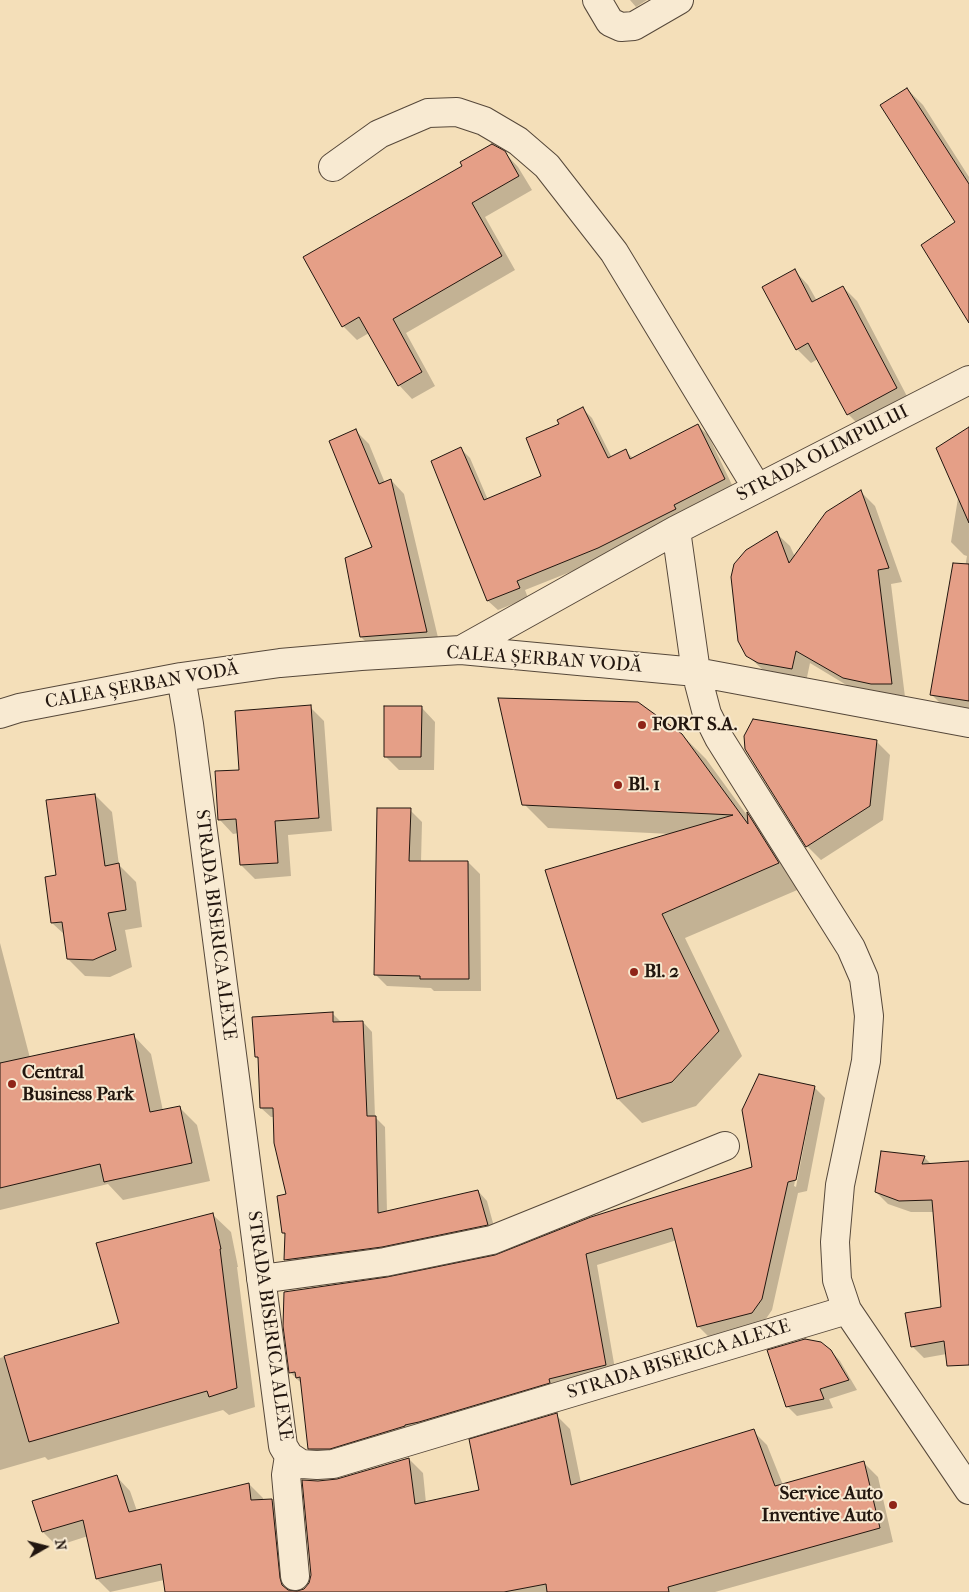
<!DOCTYPE html>
<meta charset="utf-8">
<style>
body{margin:0}
#map{position:relative;width:969px;height:1592px;overflow:hidden;background:#f4dfb9;font-family:"IM FELL French Canon",serif}
canvas{display:block}
.north{position:absolute;left:20px;top:1522px;width:50px;height:50px;-webkit-text-stroke:4px #f8ead2;paint-order:stroke;rotate:82deg;font-size:14px;font-weight:700;line-height:20px;text-align:center;color:#22160f}
.north::after{content:'';display:block;margin:auto;width:18px;height:22px;background:#22160f;clip-path:polygon(50% 0,100% 100%,50% 72%,0 100%)}
</style>
<div id="map">
<canvas width="969" height="1592"></canvas>
<div class="north">N</div>
</div>
<script>
const context = document.querySelector('canvas').getContext('2d');
context.lineJoin = 'round';
function paint(path, color) { context.fillStyle = color; context.fill(path, 'evenodd'); }
const poly = rows => new Path2D(rows.map(r => 'M' + r).join(''));
function stroke(path, color, width, dash) { context.strokeStyle = color; context.lineWidth = width; context.lineCap = dash ? 'butt' : 'round'; context.setLineDash(dash || []); context.stroke(path); }
function write(font, color, halo, rows, align = 'center') {
  context.font = font + ' "IM FELL French Canon",serif'; context.lineWidth = 4; context.setLineDash([]); context.textBaseline = 'middle'; context.strokeStyle = halo; context.fillStyle = color; for (const [text, x, y, turn = 0] of rows) {
    context.save(); context.translate(x, y); context.rotate((+turn || 0) * Math.PI / 180); context.textAlign = isNaN(turn) ? turn : align; if (halo) context.strokeText(text, 0, 0); context.fillText(text, 0, 0); context.restore();
  }
}
paint(poly([
 [630,0,647,0,636,7],
 [907,89,923,105,969,177,969,320,957,223],
 [504,152,518,167,532,190,485,217,515,270,406,333,435,386,412,399,399,385,369,333,357,340,343,326],
 [795,271,808,285,817,301,843,287,857,301,910,402,862,428,848,414,818,359,811,363,797,349],
 [583,409,592,418,612,458,625,451,633,458,698,426,708,435,734,489,608,557,525,590,528,598,498,610,488,601,432,462,461,449,470,458,488,500,543,477,561,425],
 [969,429,969,711,944,707,931,694,958,609,967,556,964,555,951,542],
 [356,431,369,444,385,483,391,480,404,494,440,646,375,651,361,637,374,547],
 [861,492,875,506,902,582,891,584,905,697,858,692,810,663,806,682,773,676,762,669,747,655,776,533,790,546,795,557],
 [310,707,324,721,332,831,288,835,291,876,255,879,241,865,239,833,233,834,220,820,240,771],
 [422,708,435,722,434,770,399,770,385,756],
 [682,735,706,759,749,818,748,815,771,837,802,888,685,938,742,1056,696,1106,642,1123,618,1099,547,871,671,834,548,828,524,804],
 [876,741,890,755,883,820,821,860,807,846],
 [95,795,112,812,119,865,136,882,142,927,125,930,132,967,110,977,85,976,68,959,65,935,52,923,58,876],
 [410,810,422,822,421,862,468,862,480,874,481,991,434,991,431,988,387,986,375,974],
 [0,943,30,1058,133,1035,151,1054,163,1111,179,1107,197,1125,210,1181,123,1200,108,1184,0,1210],
 [332,1013,342,1023,363,1022,372,1032,375,1117,385,1127,387,1212,478,1191,487,1201,496,1234,295,1269,286,1260,286,1236,283,1233,287,1195,274,1117,271,1117,261,1108,259,1060,256,1057],
 [814,1087,825,1098,807,1191,798,1193,772,1310,763,1323,709,1337,698,1326,677,1240,597,1265,616,1375,320,1459,309,1448,301,1383,290,1372,387,1279,496,1256,753,1168],
 [812,1093,814,1093,796,1187,794,1186],
 [924,1157,932,1165,969,1162,969,1350,924,1358,912,1346,943,1308,934,1212,911,1212,888,1204,876,1192],
 [212,1214,231,1232,238,1267,237,1267,255,1407,229,1415,223,1410,48,1460,45,1457,0,1470,0,1358,120,1324],
 [830,1350,840,1361,857,1390,829,1399,833,1408,797,1416,787,1406],
 [556,1415,570,1429,581,1483,753,1431,767,1445,783,1485,864,1463,878,1477,893,1542,715,1592,299,1592,304,1590,310,1584,312,1575,318,1482,338,1480,409,1459,423,1473,426,1503,481,1491],
 [116,1476,130,1491,137,1511,249,1484,263,1498,263,1501,272,1501,286,1515,293,1592,166,1592,164,1580,110,1592,97,1579,88,1536,57,1546,43,1532]
]), '#0003');
const building = poly([
 [907,88,969,184,969,323,921,245,955,222,880,105,907,88],
 [492,144,505,151,519,176,472,203,502,256,393,319,422,372,398,386,359,317,342,327,303,257,462,166,460,162,492,144],
 [795,269,812,302,843,286,897,388,847,415,808,343,796,350,762,287,795,269],
 [583,407,608,458,626,449,630,459,698,424,725,479,674,505,676,509,598,548,517,581,520,588,487,601,431,461,461,447,484,500,541,476,526,438,559,424,557,420,583,407],
 [969,427,969,523,936,448,969,427],
 [356,429,379,484,391,479,427,632,360,637,345,558,372,547,329,441,356,429],
 [861,490,889,568,878,570,892,684,871,684,843,678,796,651,792,669,758,663,746,656,738,641,731,577,734,564,746,550,777,531,789,563,826,512,861,490],
 [953,563,969,564,969,701,930,695,953,563],
 [498,698,638,702,682,734,748,824,747,812,779,863,662,914,719,1031,672,1082,617,1099,545,870,733,815,522,805,498,698],
 [311,705,319,818,275,821,278,863,240,865,236,819,218,820,215,771,239,770,235,711,311,705],
 [384,706,422,706,421,757,384,757,384,706],
 [753,719,877,740,870,806,806,847,745,749,744,736,753,719],
 [95,794,105,866,119,863,126,910,108,913,116,950,93,960,67,959,62,922,51,923,45,877,56,875,46,800,95,794],
 [377,808,411,808,409,861,468,861,469,979,420,979,420,976,374,975,377,808],
 [333,1012,333,1022,363,1021,367,1116,376,1116,378,1213,478,1190,488,1225,382,1247,284,1260,285,1233,282,1233,277,1196,286,1194,274,1143,273,1108,260,1108,258,1057,255,1057,252,1017,333,1012],
 [134,1034,150,1112,180,1106,192,1163,104,1182,100,1164,0,1188,0,1063,134,1034],
 [759,1074,815,1086,796,1180,788,1182,762,1299,752,1313,697,1327,672,1228,586,1254,606,1365,549,1379,550,1383,419,1422,405,1425,405,1426,330,1449,308,1449,300,1377,296,1378,295,1372,289,1373,283,1326,284,1292,387,1277,495,1255,591,1217,752,1167,742,1110,759,1074],
 [881,1151,925,1156,922,1164,969,1161,969,1365,947,1366,944,1341,911,1347,905,1313,941,1307,932,1200,899,1201,875,1192,881,1151],
 [213,1213,221,1249,220,1249,237,1388,209,1397,207,1391,29,1442,4,1356,119,1323,96,1243,213,1213],
 [805,1339,821,1342,831,1350,849,1380,820,1389,824,1399,786,1407,767,1350,805,1339],
 [557,1413,571,1485,754,1429,775,1486,864,1461,880,1528,668,1587,669,1592,547,1592,546,1584,504,1592,165,1592,161,1564,96,1579,83,1520,42,1532,32,1501,117,1475,129,1512,249,1483,251,1500,272,1499,280,1578,282,1585,288,1590,297,1591,304,1589,309,1583,311,1575,302,1480,318,1481,337,1479,409,1458,415,1504,479,1490,469,1439,557,1413]
]);
paint(building, '#e59f87');
stroke(building, '#22160f', 1);
const minor = poly([
 [597,0,610,22,621,27,634,26,679,0],
 [333,167,379,134,428,113,457,112,484,121,518,141,547,166,614,252,757,488],
 [676,530,696,672,707,714,719,738,851,948,864,978,869,1016,866,1061,840,1185,835,1242,837,1280,847,1310,969,1490],
 [461,650,676,530,969,380],
 [181,677,189,724,283,1446,289,1456,301,1464,317,1465,333,1464,847,1310],
 [0,714,19,708,181,677,280,663,361,656,461,650,696,672,969,723],
 [261,1279,385,1262,492,1240,725,1146],
 [289,1456,286,1475,295,1576]
]);
stroke(minor, '#56483a', 30);
stroke(minor, '#f8ead2', 28);
for (const [x, y, r, color] of [
 [642,725,5,"#8f2418"],
 [618,785,5,"#8f2418"],
 [634,972,5,"#8f2418"],
 [12,1084,5,"#8f2418"],
 [893,1505,5,"#8f2418"]
]) { const dot = new Path2D(); dot.arc(x, y, r, 0, 2 * Math.PI); context.fillStyle = color; context.fill(dot); stroke(dot, '#f8ead2', 2); }
write('19px', '#22160f', '#f8ead2', [
 ["STRADA OLIMPULUI",823,454,-27],
 ["CALEA ȘERBAN VODĂ",544,660,4],
 ["CALEA ȘERBAN VODĂ",142,686,-10],
 ["STRADA BISERICA ALEXE",215,925,83],
 ["STRADA BISERICA ALEXE",269,1326,82],
 ["STRADA BISERICA ALEXE",679,1360,-17]
]);
write('bold 19px', '#22160f', '#f8ead2', [
 ["FORT S.A.",652,725],
 ["Bl. 1",628,785],
 ["Bl. 2",644,972],
 ["Central",22,1073],
 ["Business Park",22,1095],
 ["Service Auto",883,1494,"right"],
 ["Inventive Auto",883,1516,"right"]
], 'left');
</script>
